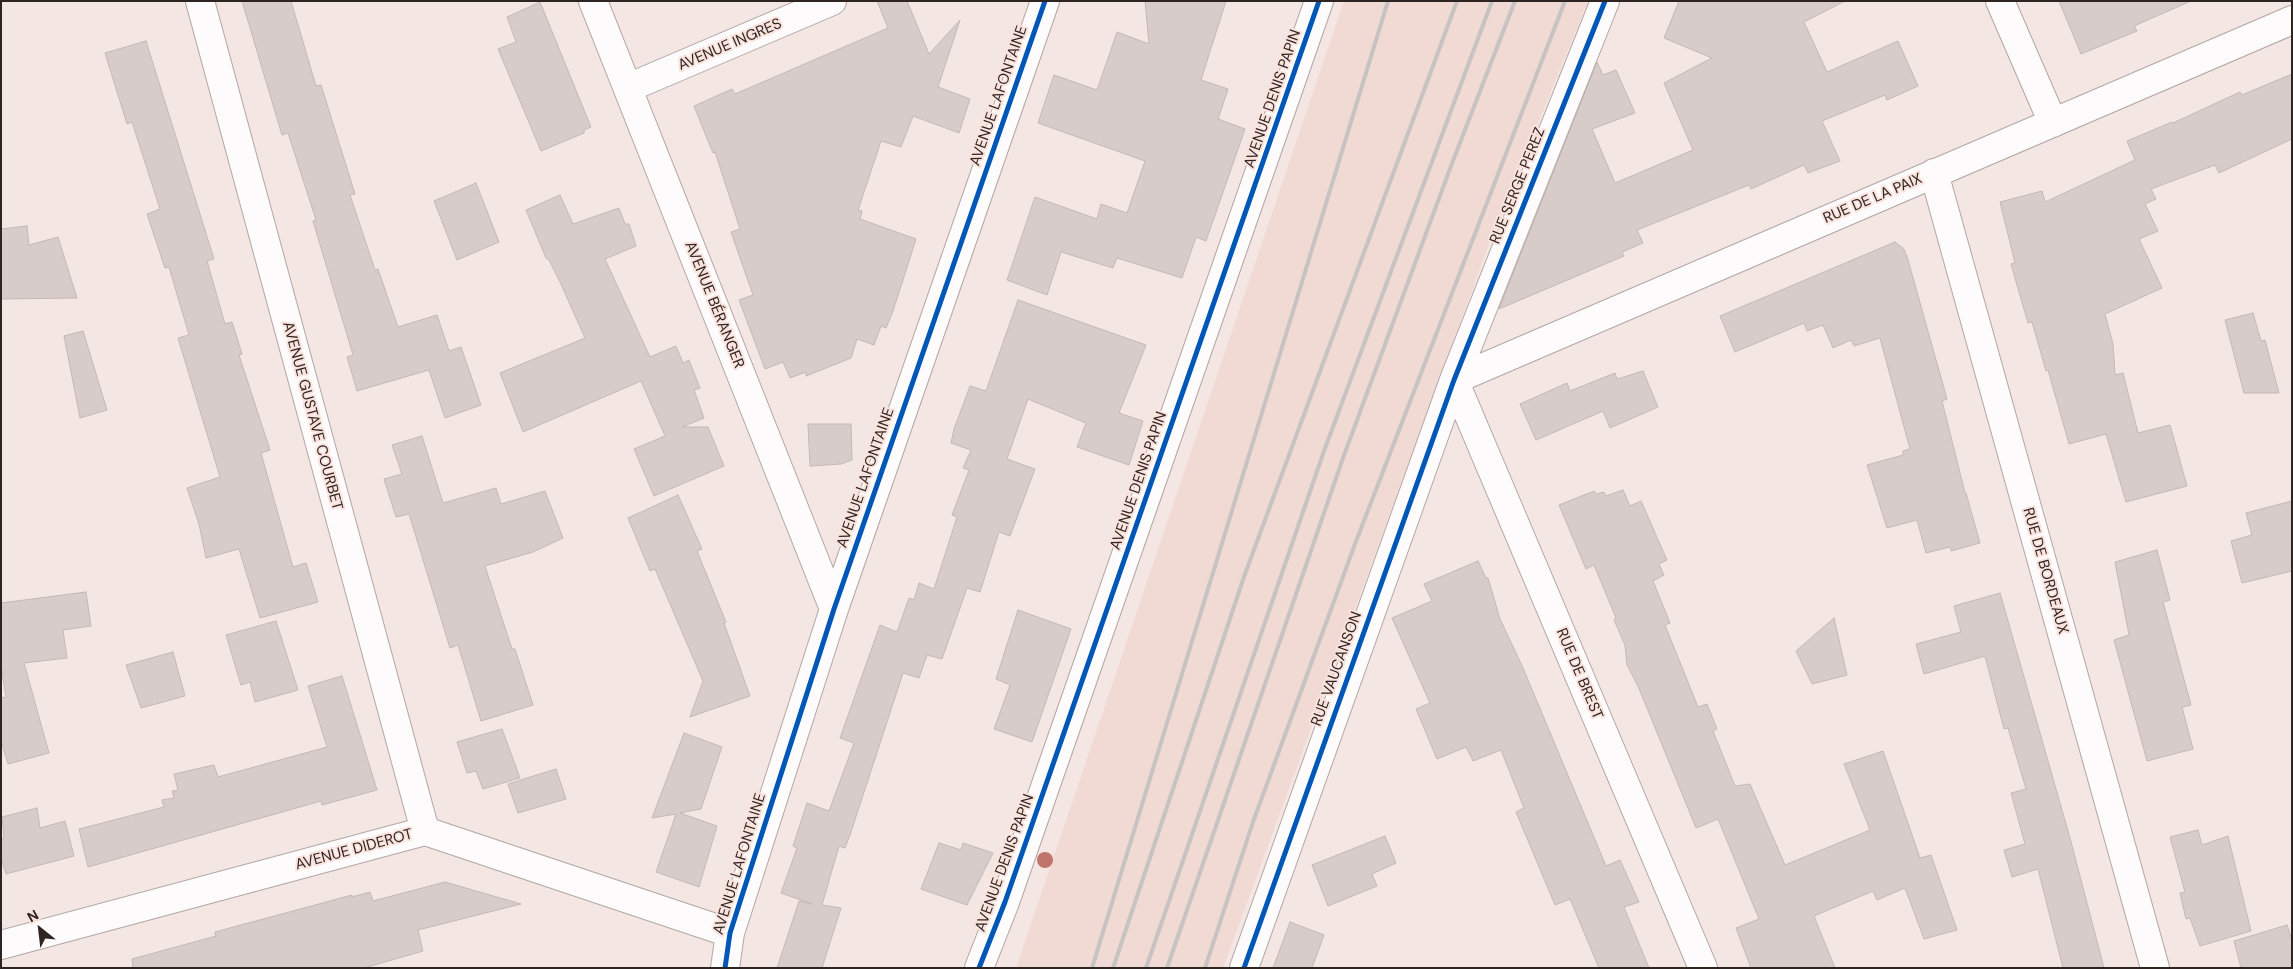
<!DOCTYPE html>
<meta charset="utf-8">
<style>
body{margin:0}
#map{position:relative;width:2293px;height:969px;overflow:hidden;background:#f4e6e3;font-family:"DM Sans",sans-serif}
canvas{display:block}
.frame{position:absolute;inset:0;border:2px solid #2e2523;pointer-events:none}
.north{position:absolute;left:15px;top:904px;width:50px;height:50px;-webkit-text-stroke:4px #fae2dd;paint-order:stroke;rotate:331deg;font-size:14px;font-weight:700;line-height:20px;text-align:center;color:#2e2523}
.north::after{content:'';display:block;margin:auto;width:18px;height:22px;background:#2e2523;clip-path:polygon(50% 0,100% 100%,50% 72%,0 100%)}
</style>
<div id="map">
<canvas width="2293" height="969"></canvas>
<div class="frame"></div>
<div class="north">N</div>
</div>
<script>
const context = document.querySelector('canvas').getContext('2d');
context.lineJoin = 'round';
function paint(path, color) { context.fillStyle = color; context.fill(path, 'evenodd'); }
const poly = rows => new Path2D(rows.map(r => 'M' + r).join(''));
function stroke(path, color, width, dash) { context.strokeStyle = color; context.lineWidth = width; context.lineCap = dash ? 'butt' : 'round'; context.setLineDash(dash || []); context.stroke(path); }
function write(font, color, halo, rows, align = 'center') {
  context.font = font + ' "DM Sans",sans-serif'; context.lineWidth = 4; context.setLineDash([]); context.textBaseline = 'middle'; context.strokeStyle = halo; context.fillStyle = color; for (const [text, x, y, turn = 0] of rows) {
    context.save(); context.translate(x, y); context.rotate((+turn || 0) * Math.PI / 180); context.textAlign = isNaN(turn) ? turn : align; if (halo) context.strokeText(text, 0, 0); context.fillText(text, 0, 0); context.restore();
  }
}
paint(poly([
 [1344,1,1588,1,1495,228,1223,968,1016,968]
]), '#f1d9d4');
const building = poly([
 [242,1,291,1,316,86,321,85,355,194,350,195,375,270,378,269,398,327,437,315,449,351,461,347,481,405,445,418,429,370,357,391,347,357,353,355,313,221,316,220,288,133,282,135,242,1],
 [877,1,907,1,929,54,960,20,938,87,970,99,959,133,913,116,901,147,881,141,858,210,862,211,860,219,916,239,893,311,886,328,881,326,874,345,857,339,851,358,806,376,806,372,790,378,783,362,765,369,739,300,753,295,731,232,740,229,715,152,713,153,694,106,732,89,735,94,888,28,877,1],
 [1145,1,1226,1,1201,80,1228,89,1218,119,1245,129,1206,241,1196,237,1182,278,1117,258,1113,268,1061,252,1047,295,1007,280,1035,197,1097,219,1101,204,1127,213,1145,161,1038,123,1054,75,1097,90,1117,32,1149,44,1145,1],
 [1679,1,1845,1,1804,22,1827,72,1898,41,1918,86,1887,100,1885,95,1822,121,1840,161,1808,173,1804,165,1751,189,1749,185,1637,230,1643,243,1622,252,1624,256,1499,309,1597,62,1603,75,1616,70,1635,113,1592,129,1615,183,1693,150,1664,83,1712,58,1664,38,1679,1],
 [2059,1,2191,1,2134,26,2137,31,2081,54,2059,1],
 [540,2,591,127,584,130,584,133,541,151,498,49,516,42,507,17,540,2],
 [146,41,214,259,207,261,225,324,232,322,242,354,239,355,270,450,261,453,293,567,306,563,318,602,260,618,239,549,206,558,199,524,187,488,220,477,178,338,189,335,169,267,165,268,147,214,160,209,132,122,127,124,105,53,146,41],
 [2292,74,2292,139,2219,173,2215,165,2151,189,2156,199,2145,204,2158,231,2139,239,2162,288,2105,314,2113,344,2115,375,2123,373,2138,433,2170,425,2187,486,2126,502,2106,434,2069,444,2048,370,2046,371,2032,322,2028,323,2017,285,2011,264,2015,263,2000,202,2042,191,2045,202,2135,160,2127,141,2172,122,2173,123,2240,92,2242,95,2292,74],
 [476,183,499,242,457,260,434,201,476,183],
 [560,195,573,224,619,208,625,224,629,224,636,246,605,259,650,357,676,346,683,363,689,360,700,388,694,390,704,418,682,427,708,427,724,466,654,496,634,449,665,436,641,381,523,432,500,373,585,338,560,282,549,260,546,258,526,210,560,195],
 [27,226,29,245,58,237,77,298,1,299,1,229,27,226],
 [1895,242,1904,249,1908,260,1947,399,1942,401,1965,493,1966,493,1980,543,1951,551,1950,547,1926,553,1917,520,1887,528,1867,465,1903,455,1903,451,1910,449,1880,338,1854,346,1851,340,1833,348,1823,325,1807,331,1804,323,1735,352,1720,316,1895,242],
 [1018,300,1146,345,1119,413,1143,421,1129,465,1077,447,1086,423,1028,399,1007,459,1035,469,1010,536,999,532,980,592,967,588,942,659,927,655,919,678,903,673,850,835,845,848,839,846,822,905,841,908,822,968,777,968,799,901,812,904,781,893,797,848,793,846,807,803,829,811,854,743,840,738,880,625,897,632,909,598,914,600,919,583,934,589,957,517,952,515,969,470,963,468,971,450,951,443,954,429,970,386,986,391,1018,300],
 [2253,313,2261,341,2265,340,2279,393,2244,393,2225,320,2253,313],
 [83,331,107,410,80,418,64,336,83,331],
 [1643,371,1658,407,1610,428,1603,411,1536,440,1520,404,1567,383,1570,391,1615,373,1617,379,1643,371],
 [808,424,851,424,852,460,841,464,810,466,808,424],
 [422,436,443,503,496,488,501,504,545,491,563,538,533,552,485,566,512,649,515,649,533,705,481,721,458,645,450,648,409,514,396,517,384,479,402,474,392,445,422,436],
 [1623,490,1630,506,1641,501,1667,560,1659,564,1664,575,1653,581,1670,623,1665,625,1698,707,1707,704,1717,729,1713,731,1735,786,1750,784,1785,865,1870,830,1844,764,1883,751,1920,858,1931,855,1957,930,1924,939,1905,888,1877,900,1873,891,1814,916,1835,968,1751,968,1736,928,1759,919,1718,819,1696,828,1638,686,1627,665,1625,645,1614,620,1616,618,1594,565,1586,569,1559,505,1594,491,1596,494,1604,492,1606,496,1623,490],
 [678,495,702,549,697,551,726,622,724,623,750,696,690,717,703,681,655,569,650,571,628,518,678,495],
 [2292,501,2292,571,2242,583,2231,541,2252,535,2246,513,2292,501],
 [2157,550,2170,600,2163,602,2191,705,2182,707,2193,749,2147,761,2114,640,2129,635,2115,562,2157,550],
 [1478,561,1486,578,1488,578,1500,619,1523,668,1606,866,1620,860,1639,902,1624,907,1649,968,1599,968,1570,899,1555,905,1516,812,1524,808,1501,750,1473,761,1466,747,1437,759,1416,709,1430,703,1392,618,1432,601,1424,584,1478,561],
 [86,592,91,626,63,630,67,658,24,663,49,753,8,764,1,741,1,698,6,697,1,666,1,603,86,592],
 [2000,593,2070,838,2104,968,2063,968,2038,869,2012,877,2004,850,2025,844,2011,793,2026,789,2008,728,2004,729,1985,656,1924,674,1916,644,1961,632,1954,606,2000,593],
 [1018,610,1071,629,1032,742,994,729,1010,685,996,679,1018,610],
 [1834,618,1847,675,1812,684,1796,651,1834,618],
 [276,621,298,690,255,702,250,682,241,685,226,635,276,621],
 [173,652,185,696,141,708,126,665,173,652],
 [342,676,377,790,322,805,321,801,88,867,79,829,164,807,162,800,174,798,172,791,178,790,174,774,214,765,218,777,327,747,308,686,342,676],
 [502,729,520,778,483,789,476,771,467,773,457,742,502,729],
 [684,733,722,747,701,809,680,813,717,826,699,887,656,872,676,814,652,818,684,733],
 [556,769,566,799,518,813,508,784,556,769],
 [37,808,40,828,65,821,74,856,6,874,1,858,1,839,4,838,2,817,37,808],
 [2198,830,2202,845,2228,836,2251,931,2200,946,2190,918,2186,919,2180,893,2185,892,2170,837,2198,830],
 [1385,836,1396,863,1372,874,1377,886,1328,906,1312,865,1385,836],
 [939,843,961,850,963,843,993,853,967,905,921,889,939,843],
 [445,882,521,904,418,930,423,951,364,968,133,968,132,959,216,936,215,932,352,895,352,897,370,892,373,901,445,882],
 [1290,922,1324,935,1312,968,1273,968,1290,922],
 [2287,925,2292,940,2292,968,2241,968,2234,941,2287,925]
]);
paint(building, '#d7ccca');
stroke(building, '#c2b8b6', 1);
const minor = poly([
 [200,1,425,831],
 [593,1,834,609],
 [2000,1,2053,123],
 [628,88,832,1],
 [1934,173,2155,968],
 [1454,380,2292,20],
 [1454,380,1703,968],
 [1,945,425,831,730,933],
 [725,968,730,933,834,609,1045,1],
 [979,968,1005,902,1319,1],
 [1244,968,1454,380,1605,1]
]);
stroke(minor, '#b1a7a4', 30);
stroke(minor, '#fdfbfb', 28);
stroke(poly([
 [1092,968,1388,1],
 [1113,968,1245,574,1457,1],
 [1146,968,1324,451,1492,1],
 [1167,968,1343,458,1451,166,1515,1],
 [1205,968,1253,822,1355,544,1565,1]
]), '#c7c3c3', 4);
stroke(poly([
 [725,968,730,933,834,609,1045,1],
 [979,968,1005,902,1319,1],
 [1244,968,1454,380,1605,1]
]), '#0057b8', 5);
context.fillStyle = '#bf756a';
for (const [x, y] of [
 [1045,860]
]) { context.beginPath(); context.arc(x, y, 8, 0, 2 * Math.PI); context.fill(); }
write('15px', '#2e2523', '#fae2dd', [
 ["AVENUE INGRES",730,45,-23],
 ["AVENUE LAFONTAINE",999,96,-71],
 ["AVENUE DENIS PAPIN",1273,99,-71],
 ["RUE SERGE PEREZ",1518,186,-68],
 ["RUE DE LA PAIX",1873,199,-23],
 ["AVENUE BÉRANGER",714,305,68],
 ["AVENUE GUSTAVE COURBET",312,416,75],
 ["AVENUE LAFONTAINE",866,478,-71],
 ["AVENUE DENIS PAPIN",1139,481,-71],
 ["RUE DE BORDEAUX",2045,571,74],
 ["RUE VAUCANSON",1337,669,-70],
 ["RUE DE BREST",1579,674,67],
 ["AVENUE DIDEROT",354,850,-15],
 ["AVENUE DENIS PAPIN",1005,863,-70],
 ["AVENUE LAFONTAINE",740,864,-73]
]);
</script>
